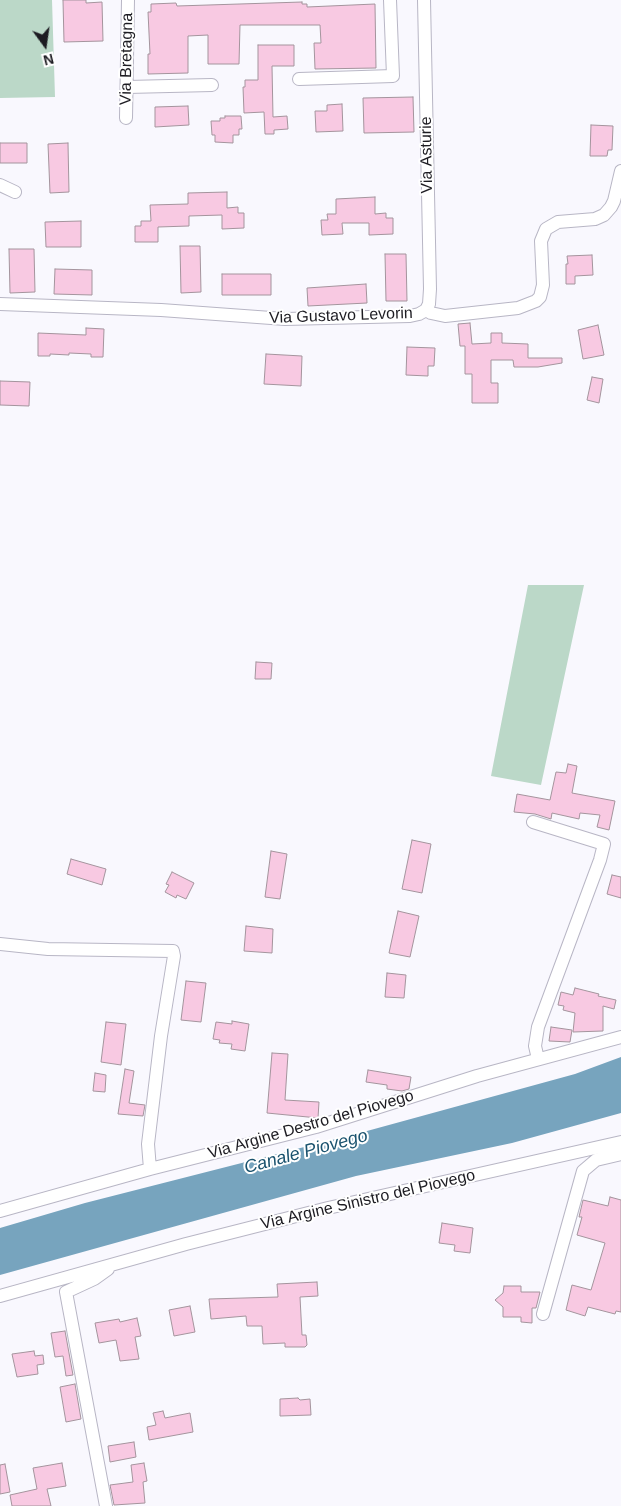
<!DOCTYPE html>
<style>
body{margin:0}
#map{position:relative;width:621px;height:1506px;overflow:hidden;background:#f9f8fe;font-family:Helvetica,sans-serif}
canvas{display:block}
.north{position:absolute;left:20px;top:20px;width:50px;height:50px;-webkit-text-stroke:4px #fff;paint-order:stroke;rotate:166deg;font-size:14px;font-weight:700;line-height:20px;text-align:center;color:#1d1c22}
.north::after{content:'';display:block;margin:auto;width:18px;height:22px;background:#1d1c22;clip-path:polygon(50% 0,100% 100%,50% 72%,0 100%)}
</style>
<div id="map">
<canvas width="621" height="1506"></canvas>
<div class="north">N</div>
</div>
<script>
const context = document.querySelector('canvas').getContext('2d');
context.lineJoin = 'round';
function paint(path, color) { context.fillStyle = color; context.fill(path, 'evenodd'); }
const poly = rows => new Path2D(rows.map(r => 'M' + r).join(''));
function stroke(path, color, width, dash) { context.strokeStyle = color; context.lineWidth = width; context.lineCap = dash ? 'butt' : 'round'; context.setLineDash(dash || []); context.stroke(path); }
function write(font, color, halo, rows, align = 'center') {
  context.font = font + ' Helvetica,sans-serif'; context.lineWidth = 4; context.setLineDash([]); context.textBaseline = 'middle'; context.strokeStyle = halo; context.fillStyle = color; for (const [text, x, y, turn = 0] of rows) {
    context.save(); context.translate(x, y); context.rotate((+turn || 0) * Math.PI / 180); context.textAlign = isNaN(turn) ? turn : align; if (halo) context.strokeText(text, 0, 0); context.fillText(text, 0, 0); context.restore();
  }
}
paint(poly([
 [0,0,52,0,55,97,0,98],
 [528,585,584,585,541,785,491,776]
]), '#bbd8c8');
paint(poly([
 [621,1057,621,1113,512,1143,356,1176,0,1275,0,1228,85,1203,367,1131,575,1074]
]), '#77a4be');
const building = poly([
 [63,0,86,0,86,3,102,2,103,41,64,42,63,0],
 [302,2,302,4,307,4,307,7,375,4,376,68,315,69,314,43,321,43,320,25,240,25,239,64,208,64,208,35,188,36,188,73,148,74,148,54,150,54,148,12,151,12,151,4,176,3,177,6,302,2],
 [258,45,294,45,294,66,272,66,273,117,287,116,288,129,274,130,274,134,265,134,264,112,244,113,243,87,245,87,245,80,258,80,258,45],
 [413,97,414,132,364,133,363,98,413,97],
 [342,104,343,131,316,132,315,111,327,111,327,105,342,104],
 [188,106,189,125,155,127,155,107,188,106],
 [225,116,241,116,242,129,239,129,239,135,233,135,233,143,215,142,215,135,212,135,211,121,220,121,220,118,225,118,225,116],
 [591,125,613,126,612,150,608,150,607,156,590,156,591,125],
 [0,143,27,143,27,163,0,163,0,143],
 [68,143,69,192,50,193,48,144,68,143],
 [227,192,227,208,238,207,238,213,244,213,244,228,222,229,222,215,189,216,189,226,158,227,158,242,135,242,135,226,141,226,141,221,151,221,150,205,188,204,188,193,227,192],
 [375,197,375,214,386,213,386,218,393,218,393,234,369,235,369,223,342,223,343,234,322,235,321,220,328,220,327,214,336,214,336,199,375,197],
 [81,221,81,247,46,247,45,222,81,221],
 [180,246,200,246,201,292,181,293,180,246],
 [9,249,34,249,35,292,10,293,9,249],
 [385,254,406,254,407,301,386,301,385,254],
 [592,255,593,275,575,276,575,284,566,284,566,264,568,264,567,256,592,255],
 [55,269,92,270,92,295,54,294,55,269],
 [222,274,271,274,271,295,222,295,222,274],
 [366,284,367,303,308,306,307,288,366,284],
 [470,323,472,344,491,343,491,333,502,333,502,343,528,344,528,358,562,358,562,363,538,367,514,367,513,360,491,360,491,383,498,383,498,403,472,403,472,374,465,374,465,346,460,346,458,324,470,323],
 [598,325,604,355,583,359,578,330,598,325],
 [86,328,104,329,103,357,91,357,91,354,69,353,69,355,50,354,50,356,38,356,38,333,86,335,86,328],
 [407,347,435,348,434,366,428,366,428,376,406,375,407,347],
 [266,354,302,356,301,386,264,384,266,354],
 [592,377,603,379,599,403,587,400,592,377],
 [0,381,30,382,29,406,0,405,0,381],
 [256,662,272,663,271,679,255,679,256,662],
 [568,764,577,766,572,793,615,801,609,830,597,827,600,815,580,813,579,819,552,813,551,819,535,814,514,812,517,794,550,800,556,772,566,773,568,764],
 [412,840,431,844,422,893,402,889,412,840],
 [271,851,287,854,280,899,265,897,271,851],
 [71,859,106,869,102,885,67,874,71,859],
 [172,872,194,883,186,899,177,895,176,898,165,892,169,885,166,884,172,872],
 [612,875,621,877,621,898,607,894,612,875],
 [398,911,419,916,410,957,389,953,398,911],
 [246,926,273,929,272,953,244,951,246,926],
 [387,973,406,975,404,998,385,997,387,973],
 [186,981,206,983,201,1022,181,1020,186,981],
 [575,988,599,994,598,996,616,1000,614,1009,603,1006,603,1031,573,1032,575,1013,563,1010,564,1006,558,1005,561,992,573,995,575,988],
 [232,1021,249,1024,245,1051,231,1049,232,1044,219,1043,220,1040,213,1039,216,1022,232,1024,232,1021],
 [106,1022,126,1024,121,1065,101,1062,106,1022],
 [551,1027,572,1030,570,1042,549,1041,551,1027],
 [272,1053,288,1054,285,1100,319,1102,318,1118,267,1113,272,1053],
 [125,1069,134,1071,129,1103,145,1105,143,1116,118,1114,125,1069],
 [368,1070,411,1077,409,1089,402,1091,387,1089,387,1085,366,1082,368,1070],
 [95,1073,106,1075,105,1092,93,1091,95,1073],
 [610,1197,621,1200,621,1312,616,1311,615,1314,588,1307,585,1316,566,1310,572,1285,591,1290,605,1243,577,1235,582,1217,579,1217,583,1200,608,1206,610,1197],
 [442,1223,473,1228,470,1253,454,1251,455,1245,439,1243,442,1223],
 [317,1282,318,1296,300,1297,302,1335,306,1335,307,1345,305,1347,285,1347,285,1343,263,1344,262,1326,247,1326,246,1316,211,1319,209,1299,278,1297,277,1284,317,1282],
 [504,1286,521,1286,521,1292,540,1292,536,1308,532,1308,532,1323,521,1322,521,1317,503,1317,503,1307,495,1300,503,1293,504,1286],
 [190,1306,195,1332,174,1336,169,1310,190,1306],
 [137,1318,141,1336,135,1337,139,1359,120,1361,116,1340,99,1343,95,1323,119,1319,120,1322,137,1318],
 [65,1331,73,1375,66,1376,63,1356,55,1357,51,1333,65,1331],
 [34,1351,35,1356,43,1355,44,1364,37,1365,38,1374,17,1377,12,1354,34,1351],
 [75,1384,81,1419,66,1422,60,1387,75,1384],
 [298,1398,300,1400,310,1399,311,1415,280,1416,280,1399,298,1398],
 [163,1411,165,1418,190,1413,193,1432,149,1440,147,1427,156,1425,153,1413,163,1411],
 [134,1442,136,1457,110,1462,108,1446,134,1442],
 [62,1463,66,1486,47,1489,51,1506,12,1506,10,1495,37,1489,33,1468,62,1463],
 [144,1463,147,1481,143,1482,145,1503,114,1505,110,1485,133,1482,131,1465,144,1463],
 [5,1464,10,1492,0,1494,0,1465,5,1464]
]);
paint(building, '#f8c9e2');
stroke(building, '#a4949d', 1);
const street = poly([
 [424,0,430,289,429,304,426,310],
 [299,79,393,76,390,0],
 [127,87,212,85],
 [126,118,128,0],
 [0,185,15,192],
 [0,304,161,310,285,319,410,316,419,314,426,310],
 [426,310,431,313,445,316,518,308,536,301,540,297,543,285,541,241,546,229,558,222,595,219,604,215,611,207,614,201,621,171],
 [533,822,604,844,600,860,538,1027,535,1046,538,1059],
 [0,944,48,949,173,951,174,956,161,1036,148,1144,150,1169],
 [0,1211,150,1169,316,1127,477,1076,621,1037],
 [0,1296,186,1244,328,1208,621,1142],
 [543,1314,583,1171,596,1160,621,1154],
 [106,1506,66,1292,94,1279,108,1269]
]);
stroke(street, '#b8b6c5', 14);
stroke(street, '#fff', 12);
write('16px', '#1d1c22', '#fff', [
 ["Via Bretagna",127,59,-89],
 ["Via Asturie",427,155,-91],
 ["Via Gustavo Levorin",341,316,-2],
 ["Via Argine Destro del Piovego",311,1125,-16],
 ["Via Argine Sinistro del Piovego",368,1200,-13]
]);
write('italic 18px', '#1a526e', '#fff', [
 ["Canale Piovego",306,1152,-15]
]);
</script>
